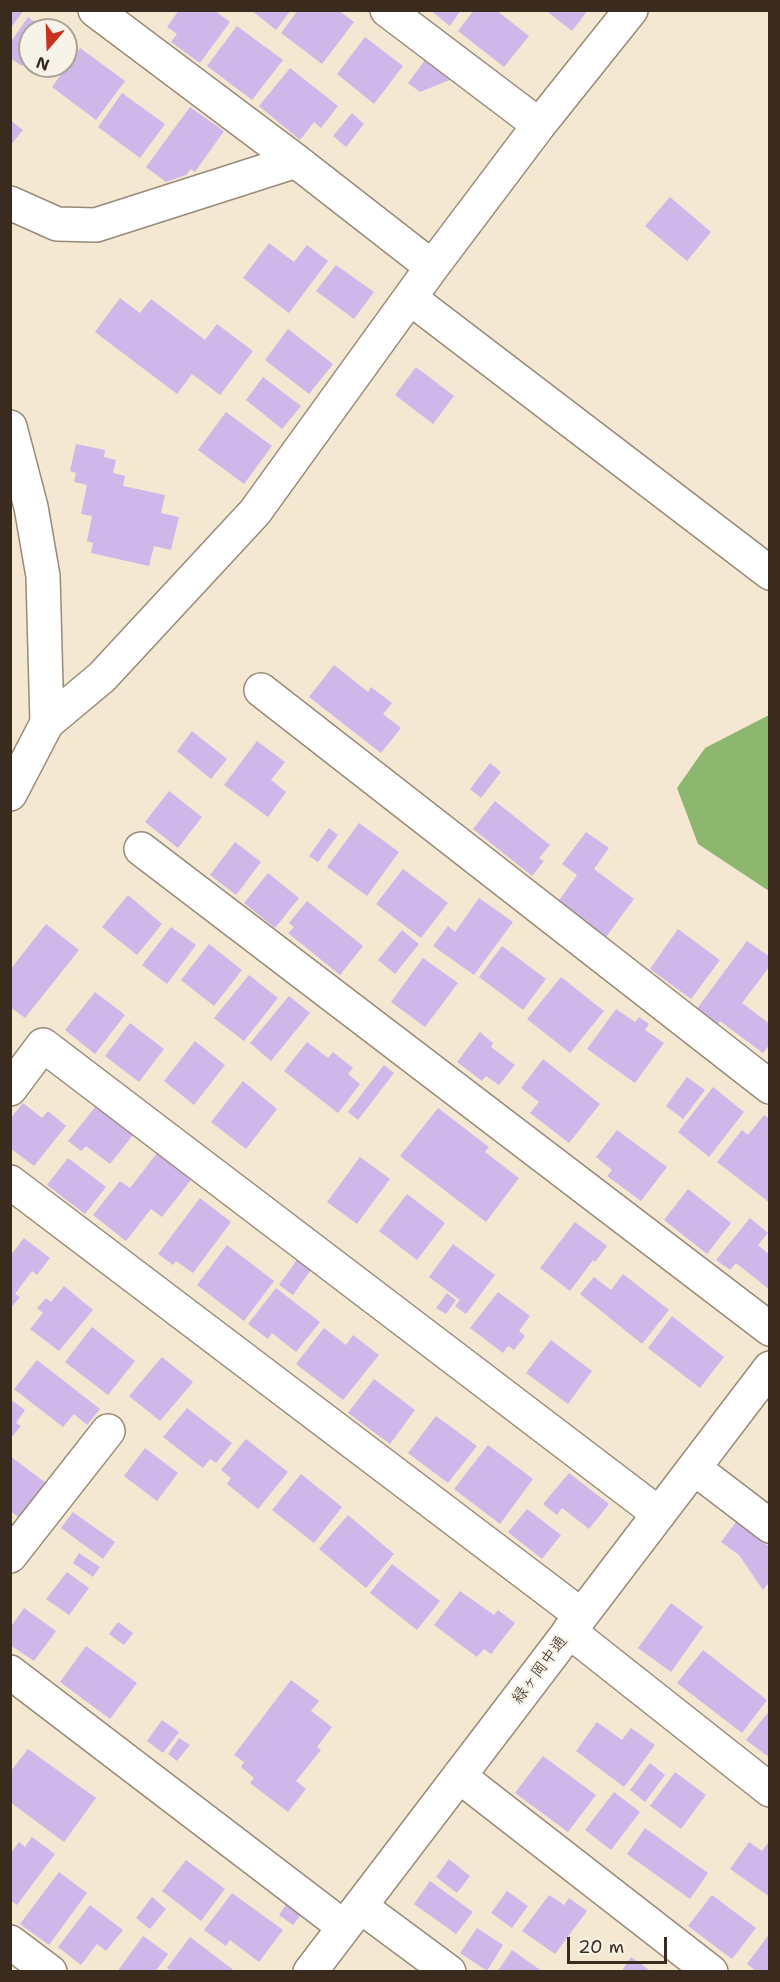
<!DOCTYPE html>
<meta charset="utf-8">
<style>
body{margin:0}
#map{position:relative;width:780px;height:1982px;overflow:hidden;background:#f4e8d3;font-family:"Shantell Sans",sans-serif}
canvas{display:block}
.frame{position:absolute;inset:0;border:12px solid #3b2a1e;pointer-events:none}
.north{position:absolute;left:18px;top:18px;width:60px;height:60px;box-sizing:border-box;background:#f7f3e8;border:2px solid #aca397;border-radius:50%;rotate:199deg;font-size:16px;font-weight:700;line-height:24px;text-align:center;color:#3b2a1e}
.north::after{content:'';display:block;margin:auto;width:21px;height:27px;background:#c8321e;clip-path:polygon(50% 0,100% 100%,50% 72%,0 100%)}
.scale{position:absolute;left:567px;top:1937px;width:100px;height:27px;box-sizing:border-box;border:3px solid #3b2a1e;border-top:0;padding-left:8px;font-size:18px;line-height:21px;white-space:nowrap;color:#3b2a1e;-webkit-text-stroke:4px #f7f3e8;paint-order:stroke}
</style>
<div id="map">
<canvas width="780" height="1982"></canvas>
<div class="frame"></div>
<div class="north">N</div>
<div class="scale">20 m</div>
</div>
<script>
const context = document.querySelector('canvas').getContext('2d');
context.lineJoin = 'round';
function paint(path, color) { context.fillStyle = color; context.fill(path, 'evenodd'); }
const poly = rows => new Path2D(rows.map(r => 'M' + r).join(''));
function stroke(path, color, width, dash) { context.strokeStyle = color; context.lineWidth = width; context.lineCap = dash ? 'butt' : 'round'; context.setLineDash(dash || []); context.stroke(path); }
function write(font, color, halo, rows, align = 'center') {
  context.font = font + ' "Shantell Sans","Klee One",sans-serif'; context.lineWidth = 4.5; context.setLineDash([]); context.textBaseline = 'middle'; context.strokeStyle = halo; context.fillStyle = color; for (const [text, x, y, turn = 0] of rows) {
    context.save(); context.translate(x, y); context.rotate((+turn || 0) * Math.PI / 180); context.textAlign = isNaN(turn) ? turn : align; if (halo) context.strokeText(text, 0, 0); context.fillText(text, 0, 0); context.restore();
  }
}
paint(poly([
 [769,715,769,891,698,844,677,788,705,748]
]), '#8db76e');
paint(poly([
 [10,10,24,10,10,29],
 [179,10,214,10,230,22,200,63,171,42,177,34,167,27],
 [251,10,291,10,276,30],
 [298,10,338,10,354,22,322,64,281,33],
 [430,10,461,10,450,26],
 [474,10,496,10,529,36,504,67,458,31],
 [545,10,588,10,572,31],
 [28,17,46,30,30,30,30,59,28,58,22,66,10,58,10,43],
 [237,26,283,60,252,100,207,66],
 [365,37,403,66,374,104,337,74],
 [80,48,125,81,96,120,52,87],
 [425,60,452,79,420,92,408,83],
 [39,66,58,66,52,75],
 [290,68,338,106,321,128,314,122,300,140,259,106],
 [122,93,165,124,140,158,98,127],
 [190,107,224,131,195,172,191,169,186,175,166,182,146,167],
 [352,113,364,124,346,147,333,136],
 [10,120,23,130,10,146],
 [670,197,711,232,687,261,645,226],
 [269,243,294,262,307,245,328,261,289,313,243,278],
 [336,265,374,292,354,319,316,291],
 [120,298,140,313,151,299,205,340,217,324,253,351,220,395,192,374,177,394,95,332],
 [288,329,333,364,309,394,265,360],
 [416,367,454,396,433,424,395,395],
 [263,377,301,406,282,429,246,400],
 [226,412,272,446,244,484,198,450],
 [76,444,105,450,104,457,116,460,113,473,125,476,123,486,165,495,161,513,179,517,171,550,154,546,149,566,91,553,93,543,87,541,92,516,81,514,87,485,74,482,76,473,70,471],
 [334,665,368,692,371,687,392,703,383,714,401,728,381,753,309,697],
 [192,731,227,759,211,779,177,751],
 [257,741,285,762,271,780,286,792,268,817,224,785],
 [490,763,501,772,481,798,470,789],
 [169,791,202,817,178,848,145,822],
 [495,801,550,845,539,858,544,861,532,876,473,829],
 [359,823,399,852,367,896,327,867],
 [329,828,338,835,318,862,309,856],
 [586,832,609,848,594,869,634,899,606,937,558,902,577,875,562,864],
 [235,842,261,862,236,895,210,875],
 [403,869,448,903,421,938,376,904],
 [268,873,299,898,275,928,244,903],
 [128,895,162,924,137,955,102,927],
 [479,898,513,922,474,975,433,946,448,926,455,932],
 [307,901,363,946,340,975,288,933,294,927,289,923],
 [46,924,79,950,25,1018,10,1007,10,970],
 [171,927,196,945,167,984,142,965],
 [678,929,720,960,691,999,650,969],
 [402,930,419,944,395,974,378,960],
 [747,941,770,957,770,966,742,1003,770,1024,770,1044,763,1053,720,1021,717,1025,696,1010],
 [209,944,242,970,214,1006,181,980],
 [502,946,546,979,523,1010,479,977],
 [423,958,458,983,425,1027,391,1002],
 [249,975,278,998,244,1041,214,1018],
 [561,977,604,1011,570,1053,527,1019],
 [95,992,125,1015,95,1054,65,1030],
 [289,996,310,1013,271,1061,250,1043],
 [616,1009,635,1022,639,1017,649,1024,645,1030,664,1043,635,1083,587,1049],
 [130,1023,164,1049,139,1082,105,1056],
 [480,1032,493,1043,491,1047,515,1065,499,1085,486,1076,482,1081,457,1062],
 [195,1041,225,1065,194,1105,164,1081],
 [307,1042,328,1058,333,1052,353,1068,348,1074,360,1084,338,1113,284,1071],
 [543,1059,600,1104,569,1143,530,1113,539,1102,521,1088],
 [384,1065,394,1073,358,1120,348,1112],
 [687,1077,705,1090,683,1119,666,1106],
 [243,1081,277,1109,246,1149,211,1122],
 [713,1087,744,1112,709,1157,678,1132],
 [23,1103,42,1118,48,1111,66,1126,34,1166,10,1148,10,1119],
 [96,1106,133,1135,110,1164,86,1146,81,1151,68,1141],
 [438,1108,489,1147,485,1152,519,1178,486,1222,400,1156],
 [764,1115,770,1119,770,1203,717,1162,742,1130,748,1135],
 [617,1130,667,1167,641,1201,607,1176,612,1170,596,1157],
 [157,1153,191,1180,162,1217,151,1209,126,1241,93,1215,120,1181,130,1188],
 [360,1157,390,1179,357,1224,327,1202],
 [68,1158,106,1187,85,1214,47,1185],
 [688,1189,731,1223,707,1254,664,1220],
 [407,1194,445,1223,417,1260,379,1231],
 [200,1198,231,1222,193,1273,176,1261,173,1265,158,1254],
 [750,1218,768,1233,758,1245,770,1255,770,1290,736,1263,730,1270,716,1260],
 [575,1222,607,1246,595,1262,593,1260,570,1291,540,1268],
 [24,1238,50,1258,37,1275,32,1271,15,1294,20,1297,10,1309,10,1256],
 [453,1244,495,1275,466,1314,455,1306,460,1300,429,1277],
 [227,1245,274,1281,244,1321,197,1285],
 [299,1257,313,1267,293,1295,279,1285],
 [623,1274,669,1310,642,1344,580,1294,594,1277,611,1290],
 [64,1286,93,1310,59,1351,30,1329,43,1313,37,1308,46,1298,51,1302],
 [276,1288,320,1322,296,1352,272,1333,268,1339,248,1324],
 [498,1292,530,1316,519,1331,525,1336,514,1350,508,1346,503,1353,470,1328],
 [447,1293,456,1300,446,1314,436,1308],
 [672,1316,724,1357,700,1388,648,1348],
 [92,1327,135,1361,108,1395,65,1362],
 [324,1328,346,1345,353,1335,379,1355,343,1400,296,1364],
 [551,1340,592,1371,568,1404,526,1373],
 [162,1357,193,1382,160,1421,129,1396],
 [37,1360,100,1409,87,1425,74,1414,63,1427,14,1389],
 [374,1379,415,1410,390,1444,348,1413],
 [10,1399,25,1410,16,1423,21,1426,10,1439],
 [187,1408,232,1443,216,1463,210,1459,203,1468,163,1437],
 [436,1416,477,1446,448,1483,408,1453],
 [246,1439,288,1472,258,1509,227,1484,231,1478,221,1470],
 [488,1445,533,1479,500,1524,454,1489],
 [145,1448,178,1473,157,1501,124,1476],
 [10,1456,46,1483,20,1518,10,1511],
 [569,1473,609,1504,589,1529,562,1508,557,1515,543,1504],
 [301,1474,342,1507,314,1543,272,1510],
 [527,1509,561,1535,542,1559,508,1532],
 [73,1512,115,1542,103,1559,61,1528],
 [348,1515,394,1554,366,1588,319,1549],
 [736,1522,770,1547,770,1581,763,1590,739,1555,721,1542],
 [79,1553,100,1567,93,1577,73,1563],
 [392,1564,440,1601,417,1630,370,1593],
 [67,1572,89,1588,69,1615,46,1599],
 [460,1591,494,1615,498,1610,515,1623,491,1654,484,1649,477,1657,434,1625],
 [671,1603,703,1627,671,1672,638,1648],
 [24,1608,56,1631,34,1661,10,1645,10,1628],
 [118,1622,133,1633,124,1645,109,1634],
 [86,1646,137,1683,110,1719,60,1682],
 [703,1650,767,1700,742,1733,677,1683],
 [291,1680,319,1701,311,1711,332,1727,317,1747,321,1750,296,1781,306,1789,288,1812,250,1783,254,1778,241,1767,244,1762,234,1755],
 [770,1710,770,1758,746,1740],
 [162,1720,179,1732,163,1753,147,1741],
 [597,1722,622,1740,631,1728,655,1745,624,1787,576,1751],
 [179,1738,190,1745,177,1761,168,1754],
 [28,1749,96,1798,64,1842,10,1802,10,1772],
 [543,1756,596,1795,568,1832,515,1793],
 [650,1763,665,1775,645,1802,630,1790],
 [675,1772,706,1795,681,1829,650,1806],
 [614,1792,640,1812,611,1850,585,1830],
 [645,1828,708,1873,690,1899,627,1854],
 [32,1837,55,1854,17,1905,10,1900,10,1854,19,1842,25,1847],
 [770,1840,770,1897,730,1869,749,1842,762,1851],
 [449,1859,470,1876,457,1893,436,1877],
 [186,1860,225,1889,201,1921,162,1891],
 [59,1872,87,1893,49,1945,20,1924],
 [430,1881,473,1912,456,1934,414,1904],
 [507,1891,528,1906,512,1928,491,1913],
 [232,1893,283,1930,259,1962,230,1940,226,1946,204,1930],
 [549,1895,564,1905,569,1898,587,1911,555,1954,522,1931],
 [712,1895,756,1928,732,1959,688,1926],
 [152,1897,166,1909,150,1929,136,1918],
 [289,1900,304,1911,293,1925,279,1915],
 [90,1905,123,1930,106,1951,97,1944,81,1965,58,1947],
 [477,1928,503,1945,487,1971,460,1953],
 [770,1933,770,1972,757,1972,747,1964],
 [143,1936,168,1954,155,1972,117,1972],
 [190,1937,236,1972,172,1972,167,1968],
 [512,1950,543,1972,497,1972],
 [631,1957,652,1972,621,1972]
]), '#cfb7e9');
const minor = poly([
 [95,10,296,161],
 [387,10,539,125],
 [10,203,57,224,96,225,296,161,432,267],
 [410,298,770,573],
 [10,427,31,507,43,576,47,723,10,794],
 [261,690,770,1087],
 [47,723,102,677,255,512,432,267,539,125,631,10],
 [141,849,770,1329],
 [10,1089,43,1045,659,1514],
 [10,1182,581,1615],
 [694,1468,770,1526],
 [10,1556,108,1431],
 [569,1631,770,1790],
 [10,1672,344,1927],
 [459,1776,711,1972],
 [360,1906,449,1972],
 [10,1942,50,1972],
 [310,1972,770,1368]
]);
stroke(minor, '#988978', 36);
stroke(minor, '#fff', 33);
write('16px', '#3b2a1e', '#f7f3e8', [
 ["緑ヶ岡中通",540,1670,-53]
]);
</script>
